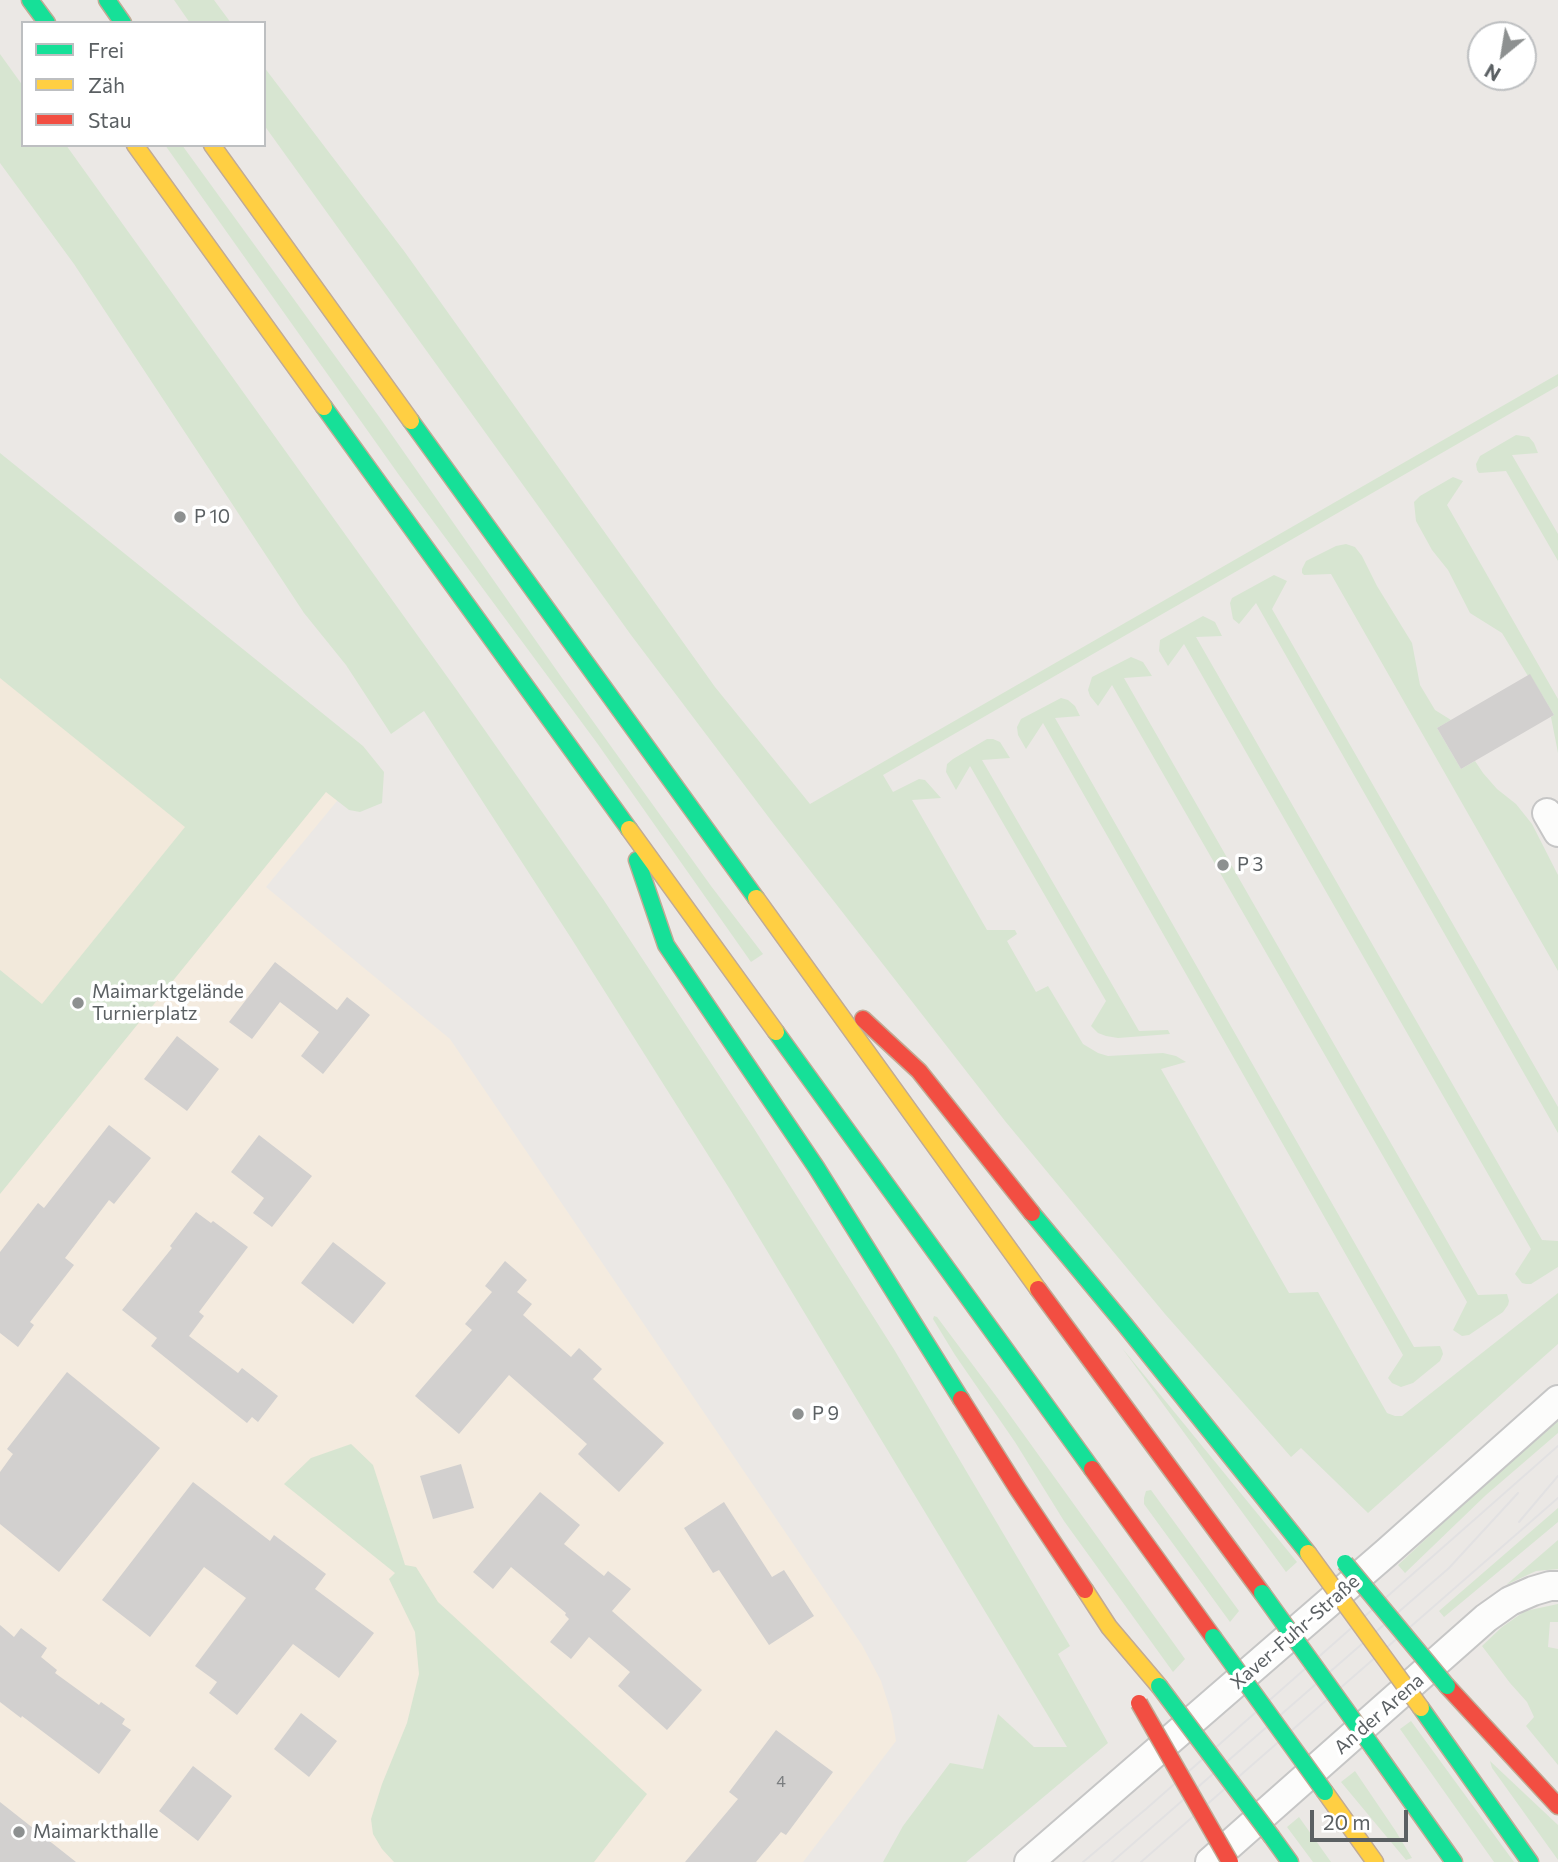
<!DOCTYPE html>
<meta charset="utf-8">
<style>
body{margin:0}
#map{position:relative;width:1558px;height:1862px;overflow:hidden;background:#ebe8e5;font-family:Commissioner,sans-serif}
canvas{display:block}
.legend{position:absolute;left:21px;top:21px;width:245px;height:126px;box-sizing:border-box;background:#fff;border:2px solid #bdbfc1;margin:0;padding:9px 12px;list-style:none;font-size:21px;color:#5b6063}
.legend li{display:flex;align-items:center;gap:14px;height:35px}
.legend b{width:35px;border:2px solid #bdbfc1}
.north{position:absolute;left:1467px;top:21px;width:70px;height:70px;box-sizing:border-box;background:#fff;border:2px solid #bdbfc1;border-radius:50%;rotate:210deg;font-size:19px;font-weight:700;line-height:28px;text-align:center;color:#5b6063}
.north::after{content:'';display:block;margin:auto;width:24px;height:32px;background:#8d9090;clip-path:polygon(50% 0,100% 100%,50% 72%,0 100%)}
.scale{position:absolute;left:1310px;top:1810px;width:98px;height:32px;box-sizing:border-box;border:4px solid #5b6063;border-top:0;padding-left:9px;font-size:21px;line-height:24px;white-space:nowrap;color:#5b6063;-webkit-text-stroke:5px #fff;paint-order:stroke}
</style>
<div id="map">
<canvas width="1558" height="1862"></canvas>
<ul class="legend">
<li><b style="height:9px;background:#16e098"></b>Frei</li>
<li><b style="height:9px;background:#ffcf43"></b>Zäh</li>
<li><b style="height:9px;background:#f24e42"></b>Stau</li>
</ul>
<div class="north">N</div>
<div class="scale">20 m</div>
</div>
<script>
const context = document.querySelector('canvas').getContext('2d');
context.lineJoin = 'round';
function paint(path, color) { context.fillStyle = color; context.fill(path, 'evenodd'); }
const poly = rows => new Path2D(rows.map(r => 'M' + r).join(''));
function stroke(path, color, width, dash) { context.strokeStyle = color; context.lineWidth = width; context.lineCap = dash ? 'butt' : 'round'; context.setLineDash(dash || []); context.stroke(path); }
function write(font, color, halo, rows, align = 'center') {
  context.font = font + ' Commissioner,sans-serif'; context.lineWidth = 7; context.setLineDash([]); context.textBaseline = 'middle'; context.strokeStyle = halo; context.fillStyle = color; for (const [text, x, y, turn = 0] of rows) {
    context.save(); context.translate(x, y); context.rotate((+turn || 0) * Math.PI / 180); context.textAlign = isNaN(turn) ? turn : align; if (halo) context.strokeText(text, 0, 0); context.fillText(text, 0, 0); context.restore();
  }
}
paint(poly([
 [0,485,361,772,266,887,450,1039,862,1645,881,1681,892,1715,896,1741,803,1862,0,1862]
]), '#f4ebdf');
paint(poly([
 [174,0,214,0,231,23,190,23],
 [0,54,23,86,23,145,66,145,456,689,603,899,753,1127,895,1351,1070,1646,1058,1654,1108,1743,966,1862,883,1862,903,1826,950,1763,983,1769,998,1714,1034,1747,1067,1747,729,1188,571,938,424,711,391,734,346,665,304,613,74,264,0,163],
 [264,67,404,251,715,687,810,804,1558,374,1558,386,883,775,893,792,919,779,925,780,941,798,912,800,987,930,1015,930,1017,934,1007,941,1036,992,1048,986,1083,1044,1098,1053,1108,1056,1163,1053,1176,1056,1186,1062,1161,1069,1289,1293,1318,1292,1387,1413,1395,1416,1402,1416,1558,1293,1558,1344,1368,1513,1301,1448,1291,1457,1165,1314,1005,1121,773,823,631,635,264,125],
 [165,145,182,145,380,418,562,678,711,886,763,954,751,962,597,743,399,475],
 [1516,435,1529,437,1534,443,1538,453,1512,455,1558,534,1558,561,1506,471,1479,473,1477,470,1476,464,1480,456],
 [0,453,363,746,384,772,382,803,360,812,349,810,326,792,0,1194],
 [1453,477,1463,481,1447,505,1558,699,1558,753,1551,717,1554,715,1530,675,1528,676,1502,633,1470,613,1448,570,1432,550,1416,521,1414,502,1420,496],
 [1346,544,1355,547,1362,556,1377,586,1412,643,1420,685,1435,710,1451,720,1437,728,1461,769,1475,761,1483,773,1497,789,1516,804,1532,824,1558,875,1558,971,1331,574,1304,575,1302,573,1302,569,1306,561,1336,546],
 [1274,575,1287,581,1272,609,1558,1107,1558,1133,1256,603,1239,624,1233,619,1230,603,1232,598],
 [1203,616,1215,622,1222,636,1196,637,1542,1240,1558,1241,1558,1267,1531,1284,1526,1284,1522,1283,1515,1274,1531,1249,1184,644,1168,666,1159,651,1160,640],
 [1131,657,1143,662,1152,676,1124,678,1478,1295,1507,1294,1509,1301,1508,1305,1503,1312,1469,1335,1462,1336,1453,1330,1467,1302,1112,685,1098,706,1090,696,1088,690,1092,677],
 [1061,698,1068,700,1075,706,1080,716,1055,718,1414,1347,1440,1346,1442,1350,1443,1354,1440,1361,1413,1383,1401,1387,1392,1383,1388,1378,1403,1355,1043,723,1026,749,1018,735,1017,727,1021,719],
 [987,739,993,739,1000,742,1010,758,982,760,1139,1031,1168,1030,1170,1034,1118,1038,1106,1036,1098,1033,1091,1026,1106,1001,970,766,956,790,946,772,947,764,953,759],
 [934,1316,937,1317,999,1400,1185,1659,1173,1672,1064,1521,1015,1442,955,1355,933,1319],
 [1122,1348,1297,1562,1286,1572],
 [1558,1421,1558,1433,1486,1495,1405,1573,1398,1565,1489,1480],
 [351,1444,373,1465,405,1565,416,1567,438,1602,647,1794,594,1862,394,1862,382,1849,373,1834,371,1819,382,1784,407,1723,419,1674,415,1632,389,1579,395,1573,284,1484,311,1458],
 [1151,1490,1239,1611,1230,1622,1144,1504,1144,1498,1146,1491],
 [1558,1508,1558,1522,1444,1617,1439,1611],
 [1558,1540,1558,1569,1536,1571,1506,1585],
 [1558,1604,1558,1622,1550,1622,1548,1647,1558,1649,1558,1765,1526,1726,1534,1717,1527,1702,1510,1683,1482,1646,1502,1627,1525,1611],
 [1411,1721,1514,1862,1494,1862,1400,1729],
 [1490,1761,1558,1825,1558,1860,1492,1768],
 [1355,1771,1395,1830,1412,1858,1406,1860,1341,1782],
 [1299,1817,1331,1862,1313,1862,1287,1827]
]), '#d7e5d1');
paint(poly([
 [0,678,185,827,42,1004,0,970]
]), '#f2e9db');
paint(poly([
 [1530,674,1554,715,1461,769,1437,728],
 [275,962,337,1010,347,997,370,1015,323,1074,301,1056,319,1032,280,1002,252,1039,229,1022],
 [177,1036,219,1069,187,1111,144,1079],
 [109,1125,151,1158,114,1204,109,1200,65,1258,74,1265,30,1322,34,1325,18,1347,0,1333,0,1252,38,1203,44,1208],
 [259,1135,312,1176,272,1227,253,1213,264,1198,231,1172],
 [196,1212,211,1223,213,1221,248,1247,199,1312,204,1316,189,1336,238,1373,242,1368,278,1396,258,1422,252,1417,247,1423,198,1384,151,1346,157,1338,122,1310,172,1248,170,1246],
 [333,1242,386,1283,353,1324,301,1283],
 [505,1261,527,1280,517,1292,532,1304,523,1315,571,1357,579,1348,602,1369,593,1379,664,1443,619,1492,578,1454,587,1444,509,1375,459,1434,415,1396,472,1330,465,1324,492,1292,485,1286],
 [67,1372,160,1448,59,1572,0,1524,0,1472,13,1454,7,1449],
 [461,1464,474,1508,433,1519,420,1476],
 [193,1482,270,1541,274,1535,326,1574,315,1589,374,1633,339,1678,293,1644,237,1715,209,1693,217,1682,195,1666,246,1598,204,1567,150,1637,102,1600],
 [540,1492,580,1525,564,1544,604,1576,608,1571,631,1589,612,1611,702,1690,667,1730,618,1686,630,1672,589,1637,571,1659,550,1642,569,1619,565,1615,566,1613,511,1567,493,1589,473,1572],
 [724,1502,772,1577,784,1570,814,1616,769,1645,719,1570,713,1573,684,1528],
 [0,1625,14,1637,21,1628,47,1648,41,1657,57,1670,55,1673,99,1705,101,1702,125,1719,122,1724,131,1730,99,1774,22,1716,21,1718,0,1702],
 [301,1713,337,1741,309,1777,274,1749],
 [776,1730,833,1772,786,1835,781,1832,756,1862,685,1862,738,1799,729,1792],
 [193,1766,232,1796,198,1841,159,1811],
 [0,1802,76,1862,0,1862]
]), '#d2d0cf');
const street = poly([
 [1547,813,1558,832],
 [1029,1862,1387,1552,1558,1400],
 [1210,1862,1486,1618,1510,1601,1533,1591,1550,1586,1558,1586]
]);
const fast = poly([
 [30,0,47,23],
 [107,0,123,23],
 [324,407,629,829],
 [411,421,756,898],
 [637,860,666,945,816,1167,961,1399],
 [776,1032,1092,1469],
 [1032,1213,1125,1325,1308,1553],
 [1421,1708,1530,1862],
 [1374,1749,1454,1862],
 [1272,1837,1290,1862]
]);
const slow = poly([
 [135,145,324,407],
 [212,145,411,421],
 [629,829,776,1032],
 [756,898,1038,1289],
 [1085,1590,1109,1627,1159,1686],
 [1325,1792,1375,1862]
]);
const jam = poly([
 [863,1019,919,1071,1032,1213],
 [1038,1289,1262,1593],
 [961,1399,1017,1488,1085,1590],
 [1092,1469,1213,1637],
 [1447,1686,1558,1806]
]);
stroke(street, '#c6c6c6', 32);
stroke(fast, '#c0aa95', 19);
stroke(slow, '#c0aa95', 19);
stroke(jam, '#c0aa95', 19);
stroke(street, '#fcfcfb', 28);
stroke(fast, '#16e098', 16);
stroke(slow, '#ffcf43', 16);
stroke(jam, '#f24e42', 16);
stroke(poly([
 [1519,1522,1558,1476],
 [1083,1862,1146,1809,1558,1446],
 [1112,1862,1449,1568,1518,1493],
 [1141,1862,1558,1498]
]), '#e2e1e2', 2);
const fastBridge = poly([
 [1345,1563,1447,1686],
 [1262,1593,1374,1749],
 [1213,1637,1325,1792],
 [1159,1686,1272,1837]
]);
const slowBridge = poly([
 [1308,1553,1421,1708]
]);
const jamBridge = poly([
 [1139,1703,1230,1862]
]);
stroke(fastBridge, '#c0aa95', 19, []);
stroke(slowBridge, '#c0aa95', 19, []);
stroke(jamBridge, '#c0aa95', 19, []);
stroke(fastBridge, '#16e098', 16);
stroke(slowBridge, '#ffcf43', 16);
stroke(jamBridge, '#f24e42', 16);
for (const [x, y, r, color] of [
 [180,517,7,"#8d9090"],
 [1223,865,7,"#8d9090"],
 [78,1003,7,"#8d9090"],
 [798,1414,7,"#8d9090"],
 [19,1832,7,"#8d9090"]
]) { const dot = new Path2D(); dot.arc(x, y, r, 0, 2 * Math.PI); context.fillStyle = color; context.fill(dot); stroke(dot, '#fff', 2.5); }
write('16px', '#7a7d7f', null, [
 ["4",781,1782]
]);
write('19px', '#5b6063', '#fff', [
 ["P 10",194,517],
 ["P 3",1237,865],
 ["Maimarktgelände",92,992],
 ["Turnierplatz",92,1014],
 ["P 9",812,1414],
 ["Maimarkthalle",33,1832]
], 'left');
write('19px', '#5b6063', '#fff', [
 ["Xaver-Fuhr-Straße",1295,1632,-41],
 ["An der Arena",1379,1714,-41]
]);
</script>
